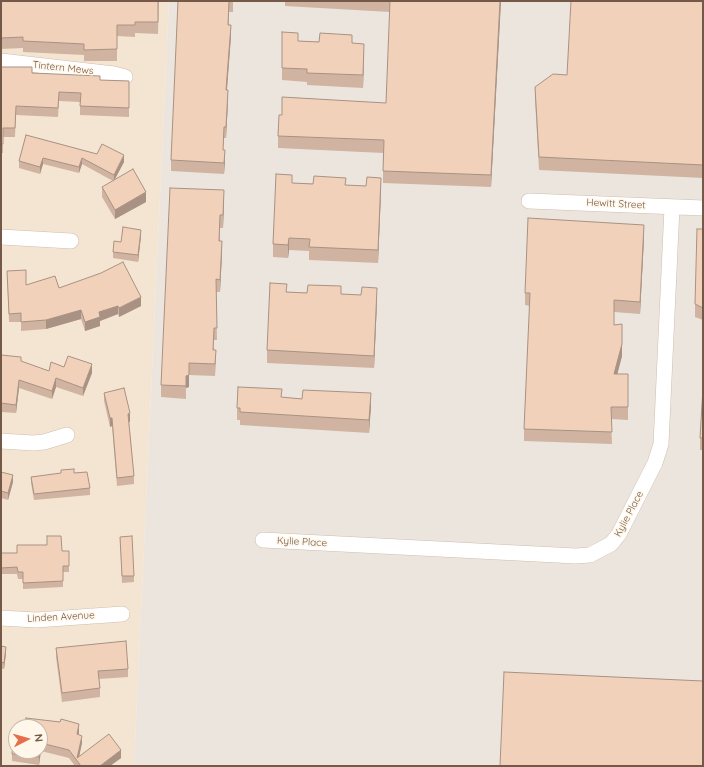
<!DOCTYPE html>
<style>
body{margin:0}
#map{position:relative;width:704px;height:767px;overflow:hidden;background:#fcf3e3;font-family:Quicksand,sans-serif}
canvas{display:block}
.frame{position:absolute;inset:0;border:2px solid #745949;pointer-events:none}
.north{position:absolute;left:8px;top:719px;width:40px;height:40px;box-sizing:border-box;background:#fff7ea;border:1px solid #c7b8aa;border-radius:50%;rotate:84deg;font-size:11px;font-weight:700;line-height:16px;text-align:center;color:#745949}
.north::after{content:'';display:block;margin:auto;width:14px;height:18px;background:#e66e48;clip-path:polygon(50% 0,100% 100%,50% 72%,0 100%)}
</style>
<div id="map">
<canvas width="704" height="767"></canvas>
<div class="frame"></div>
<div class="north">N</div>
</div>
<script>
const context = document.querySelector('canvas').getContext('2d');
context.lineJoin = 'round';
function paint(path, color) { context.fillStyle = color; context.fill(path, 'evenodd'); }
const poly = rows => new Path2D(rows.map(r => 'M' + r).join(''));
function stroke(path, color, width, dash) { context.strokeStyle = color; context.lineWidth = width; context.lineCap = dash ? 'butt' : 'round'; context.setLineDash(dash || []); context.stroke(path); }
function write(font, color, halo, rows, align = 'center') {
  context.font = font + ' Quicksand,sans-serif'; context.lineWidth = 3; context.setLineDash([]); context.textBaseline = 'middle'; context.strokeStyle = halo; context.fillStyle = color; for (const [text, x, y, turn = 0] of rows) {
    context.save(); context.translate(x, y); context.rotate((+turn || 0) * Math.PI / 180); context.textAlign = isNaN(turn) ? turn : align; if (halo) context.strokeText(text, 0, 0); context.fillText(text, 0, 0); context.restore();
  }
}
paint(poly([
 [1,1,169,1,134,766,1,766],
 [16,727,40,727,40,751,16,751]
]), '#f4e5d2');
paint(poly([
 [169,1,703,1,703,766,134,766]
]), '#ece5de');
const minor = poly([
 [1,61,114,74,125,77],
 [529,201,703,208],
 [1,237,71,241],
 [1,441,33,443,44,442,67,435],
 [263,540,576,556,590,555,611,544,619,534,655,463,661,444,672,207],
 [1,618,36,620,122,614]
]);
stroke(minor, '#d0bdad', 16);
stroke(minor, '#fff', 15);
paint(poly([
 [1,1,159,1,158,34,135,33,135,37,117,36,117,61,84,61,84,55,23,52,23,48,1,49],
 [178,1,233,1,233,12,229,12,229,25,231,36,227,90,228,101,226,138,224,138,223,150,225,161,224,174,171,171,171,160],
 [285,1,501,1,491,187,383,183,383,153,278,148,278,136,282,115,386,103,390,12,285,6],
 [703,1,703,178,539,170,535,99,535,87,567,75],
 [282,32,298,41,352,43,364,57,363,88,307,85,307,82,282,80],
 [1,67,32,73,100,80,129,81,129,117,80,115,80,102,59,101,58,117,16,115,15,137,3,137,3,153,1,153],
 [26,135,124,162,114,180,146,202,115,219,102,197,102,187,113,181,82,164,79,173,43,164,40,174,19,168,19,161],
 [292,183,346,185,381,191,378,263,309,260,309,251,289,250,288,258,273,257,273,244],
 [224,203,223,228,220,228,220,241,222,253,220,292,216,292,217,340,214,340,214,350,216,363,215,376,189,375,189,387,186,388,186,399,161,397,161,385],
 [703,229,703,320,695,317,695,304],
 [141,236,138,262,113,258,113,252,121,242],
 [644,238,640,314,614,312,614,325,622,336,622,356,617,374,628,374,628,420,611,419,612,444,524,441,524,429,530,306,525,305,525,293],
 [7,271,26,285,59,288,141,306,119,317,118,314,100,321,100,326,85,331,81,319,46,329,21,331,21,322,9,322],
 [287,292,361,295,377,301,374,368,267,363,267,350],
 [1,355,49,371,64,367,92,373,83,396,56,387,52,399,19,388,16,413,1,412],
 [703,388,703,450,700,450,700,438],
 [104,393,130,422,129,422,134,476,134,484,117,486,112,426,110,427,104,401],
 [282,397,371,406,369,433,240,425,240,420,237,420,237,408],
 [1,472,13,482,8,500,1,498],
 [74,473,90,488,90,495,34,500,31,483,31,477],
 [120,537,134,576,134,582,122,583],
 [47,545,62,551,69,551,69,572,63,572,63,587,23,589,23,579,18,579,17,574,1,574,1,553,17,553],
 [1,646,6,653,4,669,1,669],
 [56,648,128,669,128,677,99,679,100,688,100,697,62,702,56,657],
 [40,727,79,732,79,735,82,743,79,756,121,758,110,766,75,766,69,758,41,751,39,765,12,761,12,754,16,751]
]), '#d0b4a1');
paint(poly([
 [500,1,501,1,491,187,491,175],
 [231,25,231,36,226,101,226,90],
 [364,44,364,57,363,88,363,75],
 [228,90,228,101,226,138,226,127],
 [225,150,225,161,224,174,224,163],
 [124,155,124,162,114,181,114,175],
 [43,158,43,164,40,174,40,167],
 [82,158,82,164,79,173,79,167],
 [381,178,381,191,378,263,378,250],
 [224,190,224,203,223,228,223,215],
 [146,192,146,202,115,219,115,210],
 [644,225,644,238,640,314,640,302],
 [141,230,141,236,138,262,138,255],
 [289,238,289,250,288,258,288,245],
 [222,241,222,253,220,292,220,280],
 [377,288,377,301,374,368,374,356],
 [141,297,141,306,119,317,119,308],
 [118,306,118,314,100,321,100,326,85,331,85,322,99,312],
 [81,310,81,319,46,329,46,320],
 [622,324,622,356,614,387,614,374],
 [189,363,189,387,186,388,186,399,186,376],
 [92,364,92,373,83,396,83,388],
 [56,378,56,387,52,399,52,391],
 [19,380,19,388,16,413,16,405],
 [371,393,371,406,369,433,369,420],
 [130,413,130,422,128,422,128,414],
 [110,418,112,418,112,426,110,427],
 [13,475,13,482,8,500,8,493],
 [6,647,6,653,4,669,4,663],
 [79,724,79,732,77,742,77,734],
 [82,736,82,743,78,762,77,758],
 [41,743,41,751,39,765,39,757],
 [121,750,121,758,110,766,100,766]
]), '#a99283');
const building = poly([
 [1,1,158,1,158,22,135,22,135,25,117,25,117,49,84,50,84,44,23,41,23,37,1,38,1,1],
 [178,1,229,1,228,25,231,25,226,90,228,90,226,127,224,127,223,150,225,150,224,163,171,160,178,1],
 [390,1,500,1,491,175,383,171,384,140,278,136,279,115,282,115,282,97,386,103,390,1],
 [571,1,703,1,703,165,539,157,535,87,553,74,567,75,571,1],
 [282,32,298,33,298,41,319,42,320,33,352,35,352,43,364,44,363,75,307,73,307,69,282,68,282,32],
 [1,67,32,67,32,73,100,76,100,80,129,81,129,108,80,106,81,93,59,92,58,108,16,106,15,128,3,128,3,144,1,144,1,67],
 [26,135,97,154,102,144,124,155,114,175,82,158,79,167,43,158,40,167,19,161,26,135],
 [133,169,146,192,115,210,102,187,133,169],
 [276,174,292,175,292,183,313,184,314,176,346,178,345,185,366,186,367,177,381,178,378,250,309,247,310,239,289,238,288,245,273,244,276,174],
 [170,188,224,190,223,215,220,215,219,241,222,241,220,280,216,279,217,328,214,328,213,350,216,350,215,364,189,363,189,375,186,376,186,386,161,385,170,188],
 [528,218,644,225,640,302,614,300,614,325,622,324,622,344,614,374,628,374,628,407,611,407,612,432,524,429,530,293,525,293,528,218],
 [123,227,141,230,138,255,113,252,114,241,121,242,123,227],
 [697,229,703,229,703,308,695,304,697,229],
 [123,262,141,297,119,308,118,306,99,312,100,317,85,322,81,310,46,320,21,322,21,313,9,314,7,271,26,270,26,285,55,276,59,288,101,273,123,262],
 [270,283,287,284,286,292,307,293,308,285,341,286,341,294,361,295,362,287,377,288,374,356,267,350,270,283],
 [1,355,21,357,21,361,49,371,51,362,64,367,68,356,92,364,83,388,56,378,52,391,19,380,16,405,1,403,1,355],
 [238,387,282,389,281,397,302,399,303,390,371,393,369,420,240,412,240,408,237,408,238,387],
 [124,388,130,413,128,414,134,476,117,478,112,418,110,418,104,393,124,388],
 [703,388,703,438,700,438,703,388],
 [74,469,74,473,87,472,90,488,34,494,31,477,61,473,61,470,74,469],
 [1,472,13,475,8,493,1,491,1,472],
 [47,536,61,536,62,551,69,551,69,566,63,566,63,581,23,583,23,572,18,572,17,567,1,568,1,553,17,553,17,545,47,545,47,536],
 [132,536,134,576,122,576,120,537,132,536],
 [126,641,128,669,98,671,100,688,62,693,56,648,126,641],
 [1,646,6,647,4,663,1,662,1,646],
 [504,672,703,681,703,766,500,766,504,672],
 [26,718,60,722,61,719,79,724,77,734,82,736,77,758,109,734,121,750,100,766,81,766,69,750,41,743,39,757,12,754,14,732,16,732,16,751,40,751,40,727,25,727,26,718]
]);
paint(building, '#f2d1bb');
stroke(building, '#a99283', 1);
write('10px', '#745949', '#fff7ea', [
 ["Tintern Mews",63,68,6],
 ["Hewitt Street",616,204,3],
 ["Kylie Place",629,514,-62],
 ["Kylie Place",302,542,3],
 ["Linden Avenue",61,617,-3]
]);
</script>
